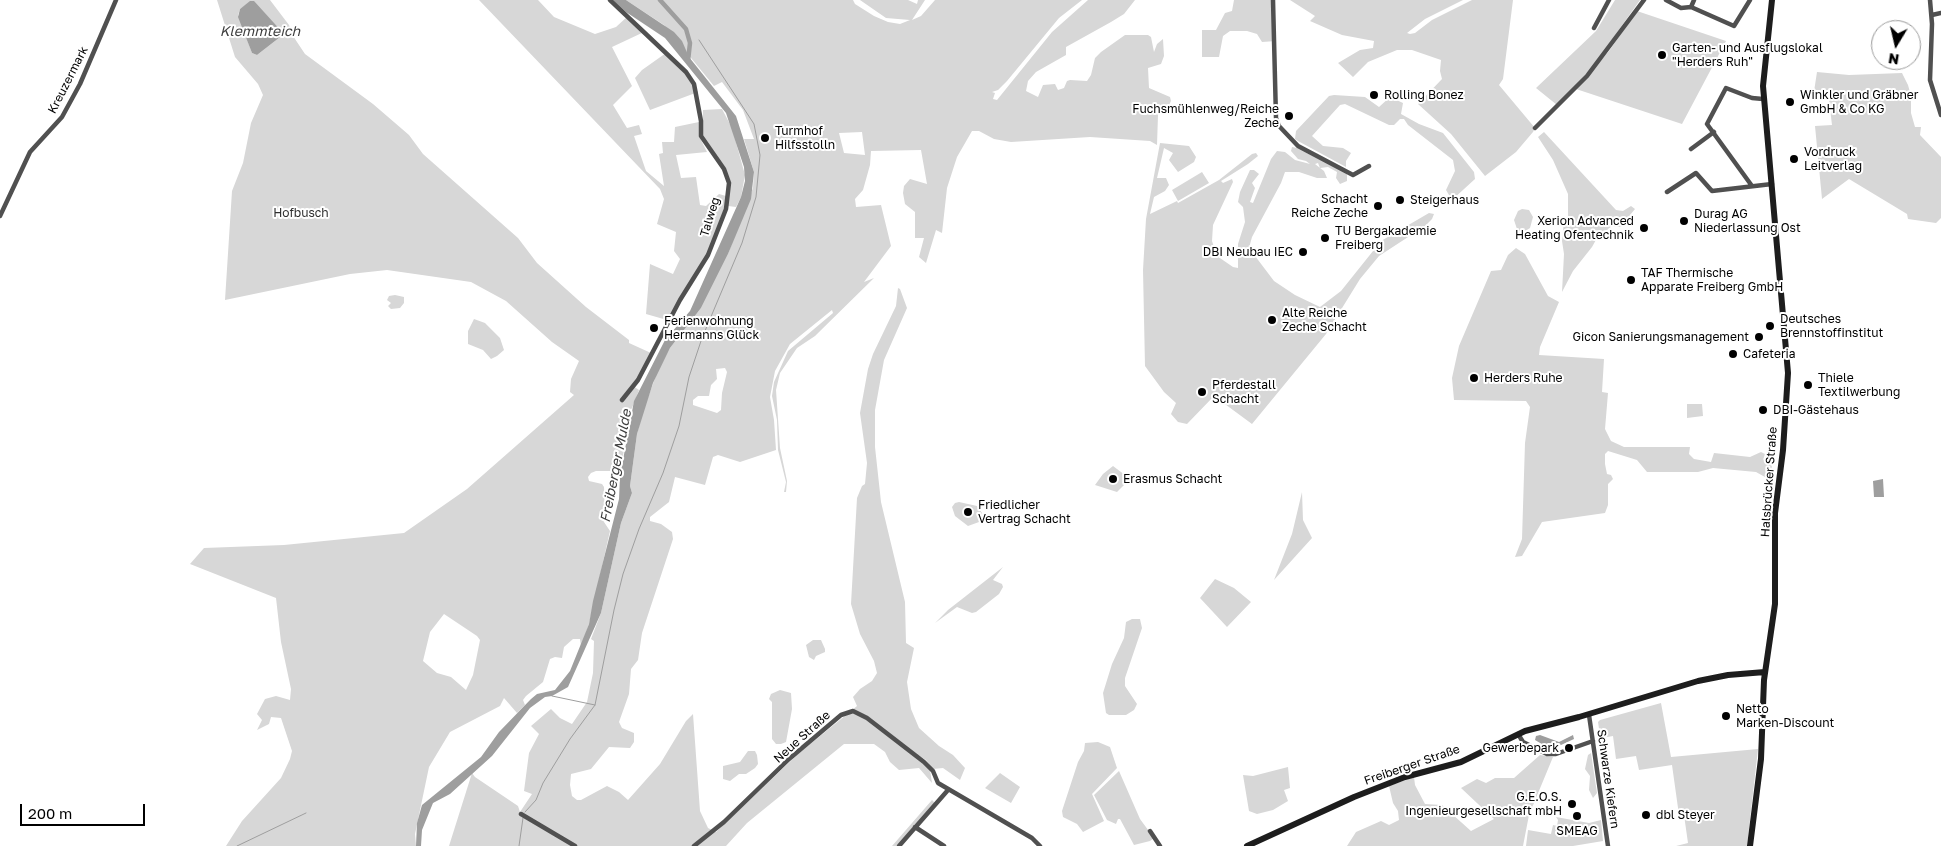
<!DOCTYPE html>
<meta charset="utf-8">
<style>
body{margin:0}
#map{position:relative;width:1941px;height:846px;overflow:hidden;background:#fff;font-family:"Golos Text",sans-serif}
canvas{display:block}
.north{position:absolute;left:1871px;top:20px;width:50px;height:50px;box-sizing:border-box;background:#fff;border:1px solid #999;border-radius:50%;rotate:189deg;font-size:14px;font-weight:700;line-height:20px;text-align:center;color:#000}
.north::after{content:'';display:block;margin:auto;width:18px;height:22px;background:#000;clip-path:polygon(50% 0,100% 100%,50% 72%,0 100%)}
.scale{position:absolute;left:20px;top:804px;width:125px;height:22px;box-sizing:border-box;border:2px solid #000;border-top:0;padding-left:6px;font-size:15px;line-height:18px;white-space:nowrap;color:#000;-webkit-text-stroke:4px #fff;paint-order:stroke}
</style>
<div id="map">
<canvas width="1941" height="846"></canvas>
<div class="north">N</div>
<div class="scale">200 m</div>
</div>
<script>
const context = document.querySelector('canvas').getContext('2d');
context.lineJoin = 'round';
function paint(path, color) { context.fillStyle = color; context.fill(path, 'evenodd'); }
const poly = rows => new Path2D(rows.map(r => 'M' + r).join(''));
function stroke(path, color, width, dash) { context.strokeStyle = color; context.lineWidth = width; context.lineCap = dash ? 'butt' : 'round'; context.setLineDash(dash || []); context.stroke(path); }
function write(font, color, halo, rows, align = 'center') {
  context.font = font + ' "Golos Text",sans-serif'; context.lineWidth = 4; context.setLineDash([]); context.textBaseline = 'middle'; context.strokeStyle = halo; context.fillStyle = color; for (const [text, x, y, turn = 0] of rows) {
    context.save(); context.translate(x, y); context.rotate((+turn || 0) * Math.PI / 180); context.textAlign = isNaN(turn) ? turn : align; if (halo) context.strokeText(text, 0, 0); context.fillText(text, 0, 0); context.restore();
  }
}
paint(poly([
 [217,0,270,0,289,25,295,39,305,54,373,104,409,135,423,154,518,238,537,263,586,307,629,340,629,343,651,353,633,386,639,390,632,408,622,422,620,440,624,449,620,476,611,471,596,471,591,473,588,477,589,481,602,484,604,487,605,510,604,522,610,531,589,624,581,647,580,639,573,639,564,647,562,658,555,657,550,659,543,682,526,696,523,700,525,705,517,713,504,698,500,706,450,732,429,767,415,834,416,846,226,846,242,821,281,778,290,759,292,751,281,718,271,717,269,724,257,730,262,720,257,714,265,699,276,696,290,700,291,689,281,642,276,598,190,564,204,548,284,545,404,533,467,489,574,395,570,392,571,379,579,361,552,342,506,301,471,282,387,270,350,274,225,300,232,191,243,163,251,123,263,95,258,84,235,57],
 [252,1,284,34,257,55,252,53,238,15,240,9],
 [444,614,477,636,480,640,473,675,466,690,451,677,437,673,423,661,430,632],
 [479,0,538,0,554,17,595,34,616,27,628,16,644,32,612,47,632,86,613,105,627,128,639,125,642,134,634,136,646,171,664,186,659,154,663,153,662,142,674,142,675,127,699,122,699,136,707,152,676,155,681,178,696,177,700,205,706,206,719,194,726,196,725,206,707,255,667,320,646,314,650,264,673,274,680,259,674,251,676,232,657,224,664,199,660,189],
 [626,0,853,0,855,4,874,16,888,22,900,24,910,20,886,18,860,0,908,0,917,4,918,0,925,0,912,20,921,16,935,0,1082,0,1059,18,1007,81,998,90,992,92,995,93,993,99,997,100,1052,32,1088,0,1135,0,1124,14,1111,22,1066,47,1066,55,1036,72,1028,81,1026,91,1038,97,1043,85,1055,84,1058,90,1064,88,1067,81,1070,80,1087,81,1091,75,1095,58,1101,52,1125,35,1148,35,1151,37,1154,52,1157,44,1163,39,1164,56,1161,64,1148,68,1149,88,1170,97,1171,101,1168,107,1158,115,1157,145,1150,141,1090,137,1011,142,994,139,979,131,972,131,957,157,947,188,942,233,936,230,926,263,919,257,924,238,915,238,915,212,905,204,903,193,904,186,910,179,927,184,921,150,871,151,870,165,863,190,855,199,856,207,881,205,891,246,864,282,874,278,815,336,797,348,780,373,776,390,780,448,787,481,786,492,784,492,786,482,778,450,777,420,772,396,774,382,788,351,833,313,832,310,790,344,775,371,770,397,774,420,776,450,740,462,718,455,713,457,705,485,675,477,669,502,650,517,650,521,661,524,672,532,673,539,642,633,638,660,631,669,629,694,619,722,622,728,634,733,634,742,630,748,609,747,591,769,571,774,570,785,572,796,577,800,581,800,607,786,619,792,628,800,660,764,686,721,693,714,700,811,708,828,716,832,798,754,857,706,853,697,860,689,872,681,877,673,874,661,860,634,851,604,857,498,862,486,865,484,867,463,860,413,868,369,873,354,896,306,898,288,900,289,907,308,884,360,875,410,875,447,881,502,905,602,906,643,914,648,907,682,911,709,919,728,939,746,953,755,965,768,960,780,943,768,933,769,926,760,918,755,930,770,932,783,919,768,899,770,890,762,885,752,874,744,844,744,747,823,726,846,449,846,472,773,475,777,518,806,520,812,532,794,524,791,529,753,539,734,531,726,551,709,560,718,572,724,587,702,593,673,594,641,591,639,601,613,621,523,632,493,630,486,637,434,643,411,657,373,670,348,701,308,728,254,753,188,754,172,744,139,754,139,743,110,722,82,714,86,664,25],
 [862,132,865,155,844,153,839,133],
 [725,368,727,372,722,393,721,410,717,413,693,405,693,400,698,396,709,396,711,385,717,379,716,369],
 [1234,0,1273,0,1276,41,1262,42,1257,34,1247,31,1230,31,1223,36,1219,57,1202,57,1202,30,1216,30,1225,13,1232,11],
 [1290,0,1463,0,1425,19,1407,33,1410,34,1415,33,1432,20,1472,0,1513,0,1503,79,1499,85,1535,128,1533,132,1516,152,1485,176,1451,134,1418,104,1442,79,1440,71,1441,60,1412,50,1397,50,1368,62,1353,77,1338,63,1360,50,1373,48,1374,41,1342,35,1310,21,1315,16],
 [1615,0,1640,0,1594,65,1557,105,1536,88,1596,31],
 [1637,11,1726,41,1682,124,1576,89,1609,51],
 [666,53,686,72,698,92,650,110,635,78,642,70],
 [1817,72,1849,75,1902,73,1908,85,1911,96,1911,113,1915,127,1921,127,1920,135,1941,157,1941,218,1936,223,1908,219,1907,214,1849,179,1822,199,1815,126,1832,125,1829,100,1813,98],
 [1334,95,1365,97,1379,107,1390,97,1403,103,1401,114,1419,124,1443,133,1474,172,1475,179,1452,200,1446,190,1455,171,1453,160,1408,125,1404,119,1400,119,1394,125,1389,125,1345,104,1340,105,1312,136,1323,146,1343,148,1351,153,1346,161,1346,167,1298,141,1295,139,1296,131,1329,96],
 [722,109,732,128,745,175,741,197,736,207,728,206,730,183,703,136,703,110],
 [1544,132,1616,210,1623,211,1631,206,1635,209,1620,227,1612,226,1597,238,1592,247,1573,271,1562,292,1564,254,1562,241,1564,221,1568,216,1568,194,1553,160,1538,137],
 [1160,143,1189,146,1196,157,1194,162,1178,172,1169,160,1173,153,1164,148,1157,178,1166,178,1169,185,1165,191,1154,197,1150,214,1177,201,1178,203,1219,180,1252,154,1256,153,1258,156,1248,164,1221,181,1223,183,1232,179,1233,182,1213,225,1212,241,1217,256,1233,267,1238,268,1238,244,1245,222,1243,207,1238,202,1240,192,1250,170,1254,170,1259,174,1252,183,1255,188,1250,202,1253,203,1271,159,1277,151,1285,152,1295,160,1310,164,1306,161,1298,159,1291,151,1292,147,1297,148,1347,173,1347,181,1340,184,1336,178,1337,172,1328,167,1320,168,1318,163,1315,164,1324,171,1327,178,1317,178,1299,172,1285,172,1281,183,1252,237,1249,248,1274,281,1295,295,1320,307,1341,291,1381,241,1429,213,1434,214,1432,219,1425,226,1379,256,1360,279,1326,334,1252,424,1214,396,1187,424,1178,422,1171,414,1176,403,1164,392,1145,366,1143,270,1146,219],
 [1202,172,1209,183,1178,201,1172,190],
 [1522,209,1529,210,1533,217,1530,228,1522,233,1517,229,1514,220,1518,211],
 [1516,248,1525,254,1548,296,1559,302,1540,347,1539,355,1604,359,1602,392,1608,393,1605,429,1611,441,1624,447,1690,447,1689,454,1694,459,1711,462,1714,453,1750,457,1761,452,1765,454,1763,460,1773,453,1770,485,1765,477,1756,472,1713,468,1698,472,1647,472,1637,460,1608,451,1605,454,1605,464,1607,474,1611,475,1613,479,1608,484,1608,505,1605,513,1542,522,1522,556,1515,557,1522,539,1525,443,1530,407,1526,401,1454,400,1452,378,1459,346,1491,271,1501,270,1508,255],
 [395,295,404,297,404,303,400,308,391,309,388,306,391,303,387,300,389,296],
 [474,319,485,323,500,338,504,350,497,356,491,359,483,350,468,344,468,331],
 [1687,404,1702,404,1703,416,1687,418],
 [1113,466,1125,475,1125,484,1117,492,1095,485,1103,474],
 [1302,492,1303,520,1312,538,1274,580,1292,534],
 [959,502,977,506,982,513,979,522,968,526,955,516,952,507,955,503],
 [1003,567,993,580,1002,584,1003,587,999,594,976,612,972,613,957,607,935,623,948,610],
 [1215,579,1234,588,1251,602,1227,627,1200,598],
 [1132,619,1140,619,1142,628,1125,678,1125,686,1137,704,1134,710,1126,715,1109,715,1106,713,1103,693,1112,664,1124,638,1126,622],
 [813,640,821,640,825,649,825,652,816,656,814,660,809,657,806,645],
 [780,690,791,693,792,709,786,742,781,744,776,744,772,739,772,702,769,699,771,694],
 [1661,703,1671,757,1758,749,1747,846,1676,846,1688,843,1684,815,1679,815,1672,765,1639,770,1636,756,1616,759,1613,736,1602,738,1601,742,1598,722,1600,720],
 [1098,742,1110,747,1117,768,1092,794,1104,821,1083,832,1077,824,1063,817,1062,811,1078,762,1084,751,1085,743],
 [748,751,755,751,757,755,758,764,755,768,746,774,739,774,730,781,723,779,723,766,740,762],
 [1591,753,1597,793,1593,798,1589,790,1590,776,1585,769,1588,755],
 [1540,755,1553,757,1529,815,1523,846,1347,846,1356,832,1381,821,1389,825,1399,820,1398,811,1393,803,1389,786,1414,777,1415,785,1425,804,1442,805,1471,831,1494,819,1461,788,1477,779,1486,783,1495,778,1514,778],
 [1288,767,1290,788,1284,790,1288,801,1273,810,1257,814,1249,811,1243,775,1253,776],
 [1119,771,1140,819,1154,838,1150,841,1134,845,1120,819,1118,819,1116,824,1107,820,1094,795],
 [1000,773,1020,787,1011,803,985,788],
 [932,800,935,803,896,846,892,846],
 [1556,817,1589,823,1601,820,1603,841,1573,846,1526,846,1528,830,1551,834,1553,825,1557,826,1558,820]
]), '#d7d7d7');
paint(poly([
 [613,0,626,0,674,32,682,41,689,57,736,116,754,172,751,199,728,254,701,308,670,348,653,383,637,434,630,486,632,493,621,523,601,613,568,687,552,696,545,697,530,708,492,756,450,794,433,803,422,830,421,846,416,846,417,823,422,805,481,757,499,732,531,699,537,694,555,690,570,671,589,624,593,601,619,499,620,476,634,401,665,340,690,311,741,197,745,181,744,167,726,113,665,38,626,12],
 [250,1,254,1,284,34,257,55,252,53,238,17,240,9],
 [1883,479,1884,497,1874,497,1873,481],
 [1540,735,1559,742,1573,735,1574,739,1561,745,1547,747,1535,740,1536,736]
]), '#9e9e9e');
stroke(poly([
 [552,696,595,705],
 [525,812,536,800,543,783,570,739,595,705,614,610,623,574,639,529,663,473,679,426,689,377,702,338,742,243,756,197,760,155,754,124,699,40],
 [237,846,306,813],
 [519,846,523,818]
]), '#9e9e9e', 1);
stroke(poly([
 [660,0,686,29,690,43,688,61]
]), '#9e9e9e', 4.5);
stroke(poly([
 [610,0,686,72,694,84,701,121,701,136,724,169,729,183,726,209,708,255,680,300,638,380,622,400],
 [1273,0,1276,118,1279,126,1298,146,1353,175,1369,166],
 [1666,0,1681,8,1691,7,1734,26,1750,0],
 [1930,0,1932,24,1930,80,1941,115],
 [1691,7,1694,0],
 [1932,15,1941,13],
 [1594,28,1609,0],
 [1535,128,1587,76,1644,0],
 [1691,149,1714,132],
 [1752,186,1707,124,1726,88,1752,98,1763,99],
 [1667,192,1696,173,1712,191,1772,184],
 [0,216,30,152,62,117,80,84,116,0],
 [1589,715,1608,846],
 [1518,734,1523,742,1547,754,1556,754,1593,741],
 [521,814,575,846],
 [915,827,944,846],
 [1150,831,1160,846],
 [694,846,724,822,789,759,841,715,853,711,867,718,924,762,933,771,938,783,1032,838,1040,846],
 [899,846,948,790]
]), '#505050', 4.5);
stroke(poly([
 [1247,846,1354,797,1405,777,1461,762,1525,731,1579,717,1698,681,1728,675,1765,672],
 [1750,846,1761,759,1764,680,1775,604,1775,513,1783,450,1788,373,1763,86,1772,0]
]), '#1d1d1d', 6);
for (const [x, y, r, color] of [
 [1662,55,5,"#000"],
 [1374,95,5,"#000"],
 [1790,102,5,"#000"],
 [1289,116,5,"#000"],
 [765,138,5,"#000"],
 [1794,159,5,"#000"],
 [1400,200,5,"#000"],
 [1378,206,5,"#000"],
 [1684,221,5,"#000"],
 [1644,228,5,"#000"],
 [1325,238,5,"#000"],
 [1303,252,5,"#000"],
 [1631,280,5,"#000"],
 [1272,320,5,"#000"],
 [1770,326,5,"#000"],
 [654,328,5,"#000"],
 [1759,337,5,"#000"],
 [1733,354,5,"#000"],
 [1474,378,5,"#000"],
 [1808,385,5,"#000"],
 [1202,392,5,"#000"],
 [1763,410,5,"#000"],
 [1113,479,5,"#000"],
 [968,512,5,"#000"],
 [1726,716,5,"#000"],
 [1569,748,5,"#000"],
 [1572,804,5,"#000"],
 [1646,815,5,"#000"],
 [1577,816,5,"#000"]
]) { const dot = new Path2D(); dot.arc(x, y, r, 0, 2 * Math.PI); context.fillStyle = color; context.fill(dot); stroke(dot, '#fff', 2); }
write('12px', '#000', '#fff', [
 ["Garten- und Ausflugslokal",1672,48],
 ["\"Herders Ruh\"",1672,62],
 ["Rolling Bonez",1384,95],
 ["Winkler und Gräbner",1800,95],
 ["GmbH & Co KG",1800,109],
 ["Fuchsmühlenweg/Reiche",1279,109,"right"],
 ["Zeche",1279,123,"right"],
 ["Turmhof",775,131],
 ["Hilfsstolln",775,145],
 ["Vordruck",1804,152],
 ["Leitverlag",1804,166],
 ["Schacht",1368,199,"right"],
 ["Reiche Zeche",1368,213,"right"],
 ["Steigerhaus",1410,200],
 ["Durag AG",1694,214],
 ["Niederlassung Ost",1694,228],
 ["Xerion Advanced",1634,221,"right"],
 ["Heating Ofentechnik",1634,235,"right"],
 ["TU Bergakademie",1335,231],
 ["Freiberg",1335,245],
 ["DBI Neubau IEC",1293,252,"right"],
 ["TAF Thermische",1641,273],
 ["Apparate Freiberg GmbH",1641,287],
 ["Alte Reiche",1282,313],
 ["Zeche Schacht",1282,327],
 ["Deutsches",1780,319],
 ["Brennstoffinstitut",1780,333],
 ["Ferienwohnung",664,321],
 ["Hermanns Glück",664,335],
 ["Gicon Sanierungsmanagement",1749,337,"right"],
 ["Cafeteria",1743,354],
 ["Herders Ruhe",1484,378],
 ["Thiele",1818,378],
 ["Textilwerbung",1818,392],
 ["Pferdestall",1212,385],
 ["Schacht",1212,399],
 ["DBI-Gästehaus",1773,410],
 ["Erasmus Schacht",1123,479],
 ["Friedlicher",978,505],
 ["Vertrag Schacht",978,519],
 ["Netto",1736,709],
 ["Marken-Discount",1736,723],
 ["Gewerbepark",1559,748,"right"],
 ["G.E.O.S.",1562,797,"right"],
 ["Ingenieurgesellschaft mbH",1562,811,"right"],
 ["dbl Steyer",1656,815],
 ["SMEAG",1577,831,"center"]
], 'left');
write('12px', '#000', '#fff', [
 ["Kreuzermark",68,80,-63],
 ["Talweg",710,217,-73],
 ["Halsbrücker Straße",1769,482,-86],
 ["Neue Straße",802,737,-42],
 ["Freiberger Straße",1412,765,-19],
 ["Schwarze Kiefern",1608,779,82]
]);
write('12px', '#2e2e2e', '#fff', [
 ["Hofbusch",301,213]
]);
write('italic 14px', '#3f3f3f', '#fff', [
 ["Klemmteich",260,32],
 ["Freiberger Mulde",616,466,-79]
]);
</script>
